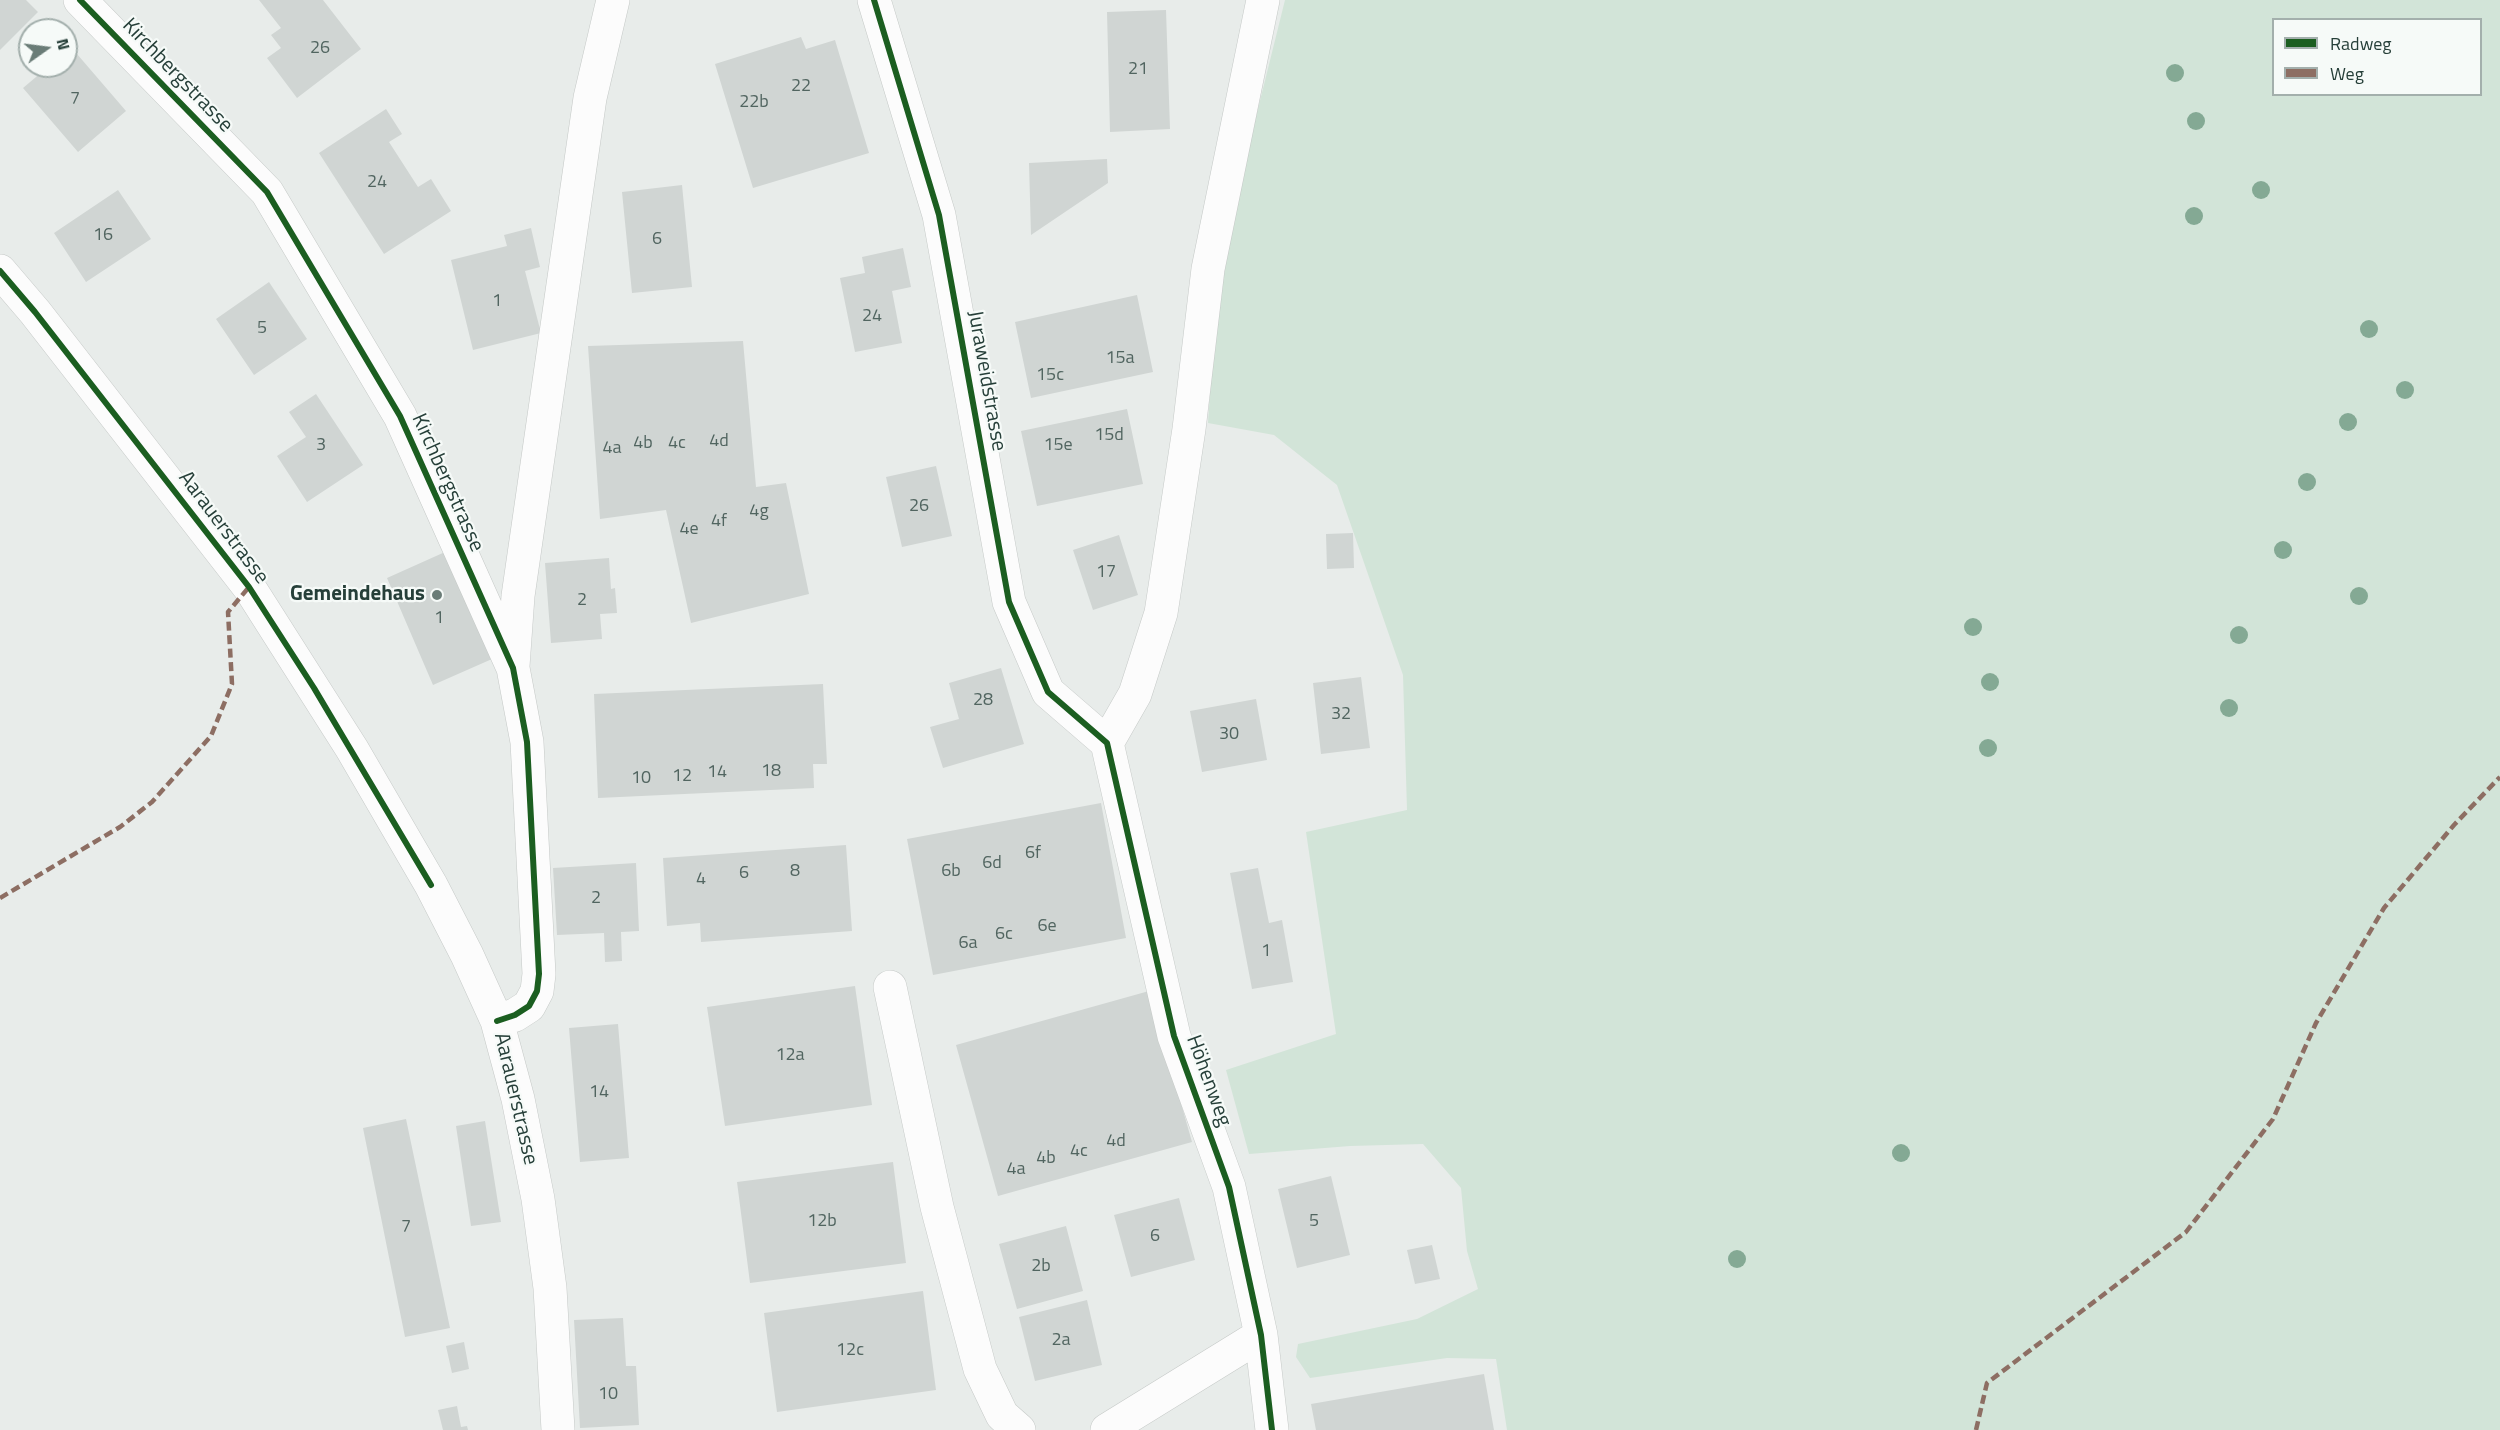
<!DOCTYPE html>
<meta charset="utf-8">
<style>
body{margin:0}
#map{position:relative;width:2500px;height:1430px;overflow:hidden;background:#e8ecea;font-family:"Titillium Web",sans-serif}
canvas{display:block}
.legend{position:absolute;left:2272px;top:18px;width:210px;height:78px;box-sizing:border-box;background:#f6faf8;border:2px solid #a3afac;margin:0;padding:8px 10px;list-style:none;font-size:18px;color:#263f39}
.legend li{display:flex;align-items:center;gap:12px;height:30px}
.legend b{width:30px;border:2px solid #a3afac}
.north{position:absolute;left:18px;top:18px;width:60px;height:60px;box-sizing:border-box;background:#f6faf8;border:2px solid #a3afac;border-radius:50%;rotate:76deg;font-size:16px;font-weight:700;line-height:24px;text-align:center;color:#263f39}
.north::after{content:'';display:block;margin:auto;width:21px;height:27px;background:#6a7c77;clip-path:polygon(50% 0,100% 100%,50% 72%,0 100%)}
</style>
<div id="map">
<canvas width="2500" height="1430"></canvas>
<ul class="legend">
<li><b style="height:8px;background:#1b5e20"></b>Radweg</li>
<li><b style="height:8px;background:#8d6e63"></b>Weg</li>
</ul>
<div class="north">N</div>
</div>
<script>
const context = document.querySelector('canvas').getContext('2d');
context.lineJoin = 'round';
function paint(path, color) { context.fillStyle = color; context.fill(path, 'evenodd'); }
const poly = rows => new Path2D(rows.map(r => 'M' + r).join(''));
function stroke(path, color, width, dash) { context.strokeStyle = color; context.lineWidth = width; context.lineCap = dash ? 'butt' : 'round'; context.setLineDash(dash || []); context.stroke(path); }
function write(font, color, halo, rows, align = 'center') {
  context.font = font + ' "Titillium Web",sans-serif'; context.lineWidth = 4.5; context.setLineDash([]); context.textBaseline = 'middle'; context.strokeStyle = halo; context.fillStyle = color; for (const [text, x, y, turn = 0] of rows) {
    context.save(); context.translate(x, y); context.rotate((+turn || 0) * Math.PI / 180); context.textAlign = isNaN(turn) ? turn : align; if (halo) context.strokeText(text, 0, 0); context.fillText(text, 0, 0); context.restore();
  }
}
paint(poly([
 [1285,0,2500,0,2500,1430,1507,1430,1496,1359,1447,1358,1310,1378,1296,1357,1298,1344,1417,1319,1478,1289,1467,1251,1461,1188,1423,1144,1350,1146,1249,1154,1226,1070,1336,1034,1306,832,1407,810,1403,675,1337,485,1274,435,1208,423,1218,270],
 [2274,20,2480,20,2480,94,2274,94]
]), '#d2e4d8');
paint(poly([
 [0,0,26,0,38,12,0,50],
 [259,0,323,0,361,49,297,98,267,58,281,48,271,35,281,28],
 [1166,10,1170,129,1110,132,1107,12],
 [801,37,806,49,835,40,869,153,753,188,715,64],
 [71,47,126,111,78,152,23,88,49,66,66,66,66,52],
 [386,109,402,134,389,142,418,187,431,179,451,211,384,254,319,153],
 [1107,159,1108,183,1031,235,1029,163],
 [682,185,692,287,632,293,622,192],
 [118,190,151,239,86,282,54,233],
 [531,228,540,267,525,271,541,333,473,350,451,260,507,246,504,235],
 [903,248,911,287,892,291,902,343,855,352,840,278,865,273,862,257],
 [269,282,307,339,254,375,216,319],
 [1137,295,1153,372,1031,398,1015,322],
 [743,341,756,487,786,483,809,594,691,623,666,510,600,519,588,346],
 [316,394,363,465,307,502,277,456,306,437,289,412],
 [1127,409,1143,484,1037,506,1021,431],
 [936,466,952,536,902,547,886,477],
 [1353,533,1354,568,1327,569,1326,534],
 [1119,535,1138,595,1093,610,1073,550],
 [445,552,492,659,433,685,387,578],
 [609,558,611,589,615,588,617,613,600,614,602,639,551,643,545,563],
 [1001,668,1024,744,943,768,930,727,959,719,949,683],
 [1361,677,1370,748,1321,754,1313,683],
 [823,684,827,764,813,764,814,788,598,798,594,694],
 [1256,699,1267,760,1202,772,1190,711],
 [1101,803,1126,938,933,975,907,839],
 [846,845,852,931,701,942,700,923,667,926,663,858],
 [636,863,639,931,621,932,622,961,605,962,604,933,557,935,553,868],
 [1258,868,1269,923,1282,920,1293,982,1252,989,1230,873],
 [855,986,872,1105,725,1126,707,1007],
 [1149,991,1192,1142,998,1196,956,1045],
 [618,1024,629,1158,580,1162,569,1028],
 [406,1119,450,1328,405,1337,363,1128],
 [485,1121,501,1222,471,1226,456,1126],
 [893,1162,906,1263,750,1283,737,1182],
 [1331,1176,1350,1255,1297,1268,1278,1189],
 [1179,1198,1195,1260,1131,1277,1114,1215],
 [1066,1226,1083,1291,1017,1309,999,1244],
 [1432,1245,1440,1279,1415,1284,1407,1250],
 [923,1291,936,1390,777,1412,764,1313],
 [1087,1300,1102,1365,1035,1381,1019,1317],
 [623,1318,626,1366,636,1366,639,1425,580,1428,574,1320],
 [464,1342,469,1369,452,1373,446,1346],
 [1484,1374,1494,1430,1316,1430,1311,1404],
 [457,1406,461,1427,467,1426,468,1430,443,1430,438,1410]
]), '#d0d5d3');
const minor = poly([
 [80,0,267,192,400,416,513,668,527,742,539,974,537,991,529,1006,515,1015,497,1021],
 [874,0,939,215,1009,602,1048,692,1107,743],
 [0,271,35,312,249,587,352,749,431,885,467,955,497,1021,518,1099,538,1199,550,1288,558,1430],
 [513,666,518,596,590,98,613,0],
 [1107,743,1135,694,1161,613,1189,429,1208,269,1263,0],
 [1107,743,1174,1036,1229,1187,1261,1335,1272,1430],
 [890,987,937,1207,980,1369,1002,1415,1019,1430],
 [1107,1430,1261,1335]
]);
stroke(minor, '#c5c9c7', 34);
stroke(minor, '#fcfcfc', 33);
stroke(poly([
 [0,898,120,827,152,802,211,736,232,684,228,612,249,587],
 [1976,1430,1987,1383,2186,1232,2273,1119,2316,1023,2384,908,2454,825,2500,777]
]), '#8d6e63', 4.5, [9, 4.5]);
stroke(poly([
 [80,0,267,192,400,416,513,668,527,742,539,974,537,991,529,1006,515,1015,497,1021],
 [874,0,939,215,1009,602,1048,692,1107,743,1174,1036,1229,1187,1261,1335,1272,1430],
 [0,271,35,312,249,587,314,688,431,885]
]), '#1b5e20', 6);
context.fillStyle = '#84a994';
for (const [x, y] of [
 [2175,73],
 [2196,121],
 [2261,190],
 [2194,216],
 [2369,329],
 [2405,390],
 [2348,422],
 [2307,482],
 [2283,550],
 [2359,596],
 [1973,627],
 [2239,635],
 [1990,682],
 [2229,708],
 [1988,748],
 [1901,1153],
 [1737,1259]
]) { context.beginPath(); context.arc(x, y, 9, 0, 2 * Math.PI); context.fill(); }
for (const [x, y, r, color] of [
 [437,595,6,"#6a7c77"]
]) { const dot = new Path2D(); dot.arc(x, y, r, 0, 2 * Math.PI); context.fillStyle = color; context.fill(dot); stroke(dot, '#f6faf8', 2); }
write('18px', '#516560', null, [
 ["26",320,49],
 ["21",1138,70],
 ["22",801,87],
 ["7",75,100],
 ["22b",754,103],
 ["24",377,183],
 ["16",103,236],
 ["6",657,240],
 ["1",497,302],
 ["24",872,317],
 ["5",262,329],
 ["15a",1120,359],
 ["15c",1050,376],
 ["15d",1109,436],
 ["4d",719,442],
 ["4b",643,444],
 ["4c",677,444],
 ["3",321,446],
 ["15e",1058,446],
 ["4a",612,449],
 ["26",919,507],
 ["4g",759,512],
 ["4f",719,522],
 ["4e",689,530],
 ["17",1106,573],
 ["2",582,601],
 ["1",439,619],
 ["28",983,701],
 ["32",1341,715],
 ["30",1229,735],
 ["18",771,772],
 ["14",717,773],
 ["12",682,777],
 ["10",641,779],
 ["6f",1033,854],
 ["6d",992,864],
 ["8",795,872],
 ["6b",951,872],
 ["6",744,874],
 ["4",701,880],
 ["2",596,899],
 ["6e",1047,927],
 ["6c",1004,935],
 ["6a",968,944],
 ["1",1266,952],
 ["12a",790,1056],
 ["14",599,1093],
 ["4d",1116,1142],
 ["4c",1079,1152],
 ["4b",1046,1159],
 ["4a",1016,1170],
 ["12b",822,1222],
 ["5",1314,1222],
 ["7",406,1228],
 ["6",1155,1237],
 ["2b",1041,1267],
 ["2a",1061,1341],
 ["12c",850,1351],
 ["10",608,1395]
]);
write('21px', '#263f39', '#f6faf8', [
 ["Kirchbergstrasse",177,76,46],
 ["Juraweidstrasse",986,381,80],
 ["Kirchbergstrasse",447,483,66],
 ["Aarauerstrasse",223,528,53],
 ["Höhenweg",1208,1081,70],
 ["Aarauerstrasse",515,1099,77]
]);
write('bold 21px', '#263f39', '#f6faf8', [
 ["Gemeindehaus",425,595]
], 'right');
</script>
